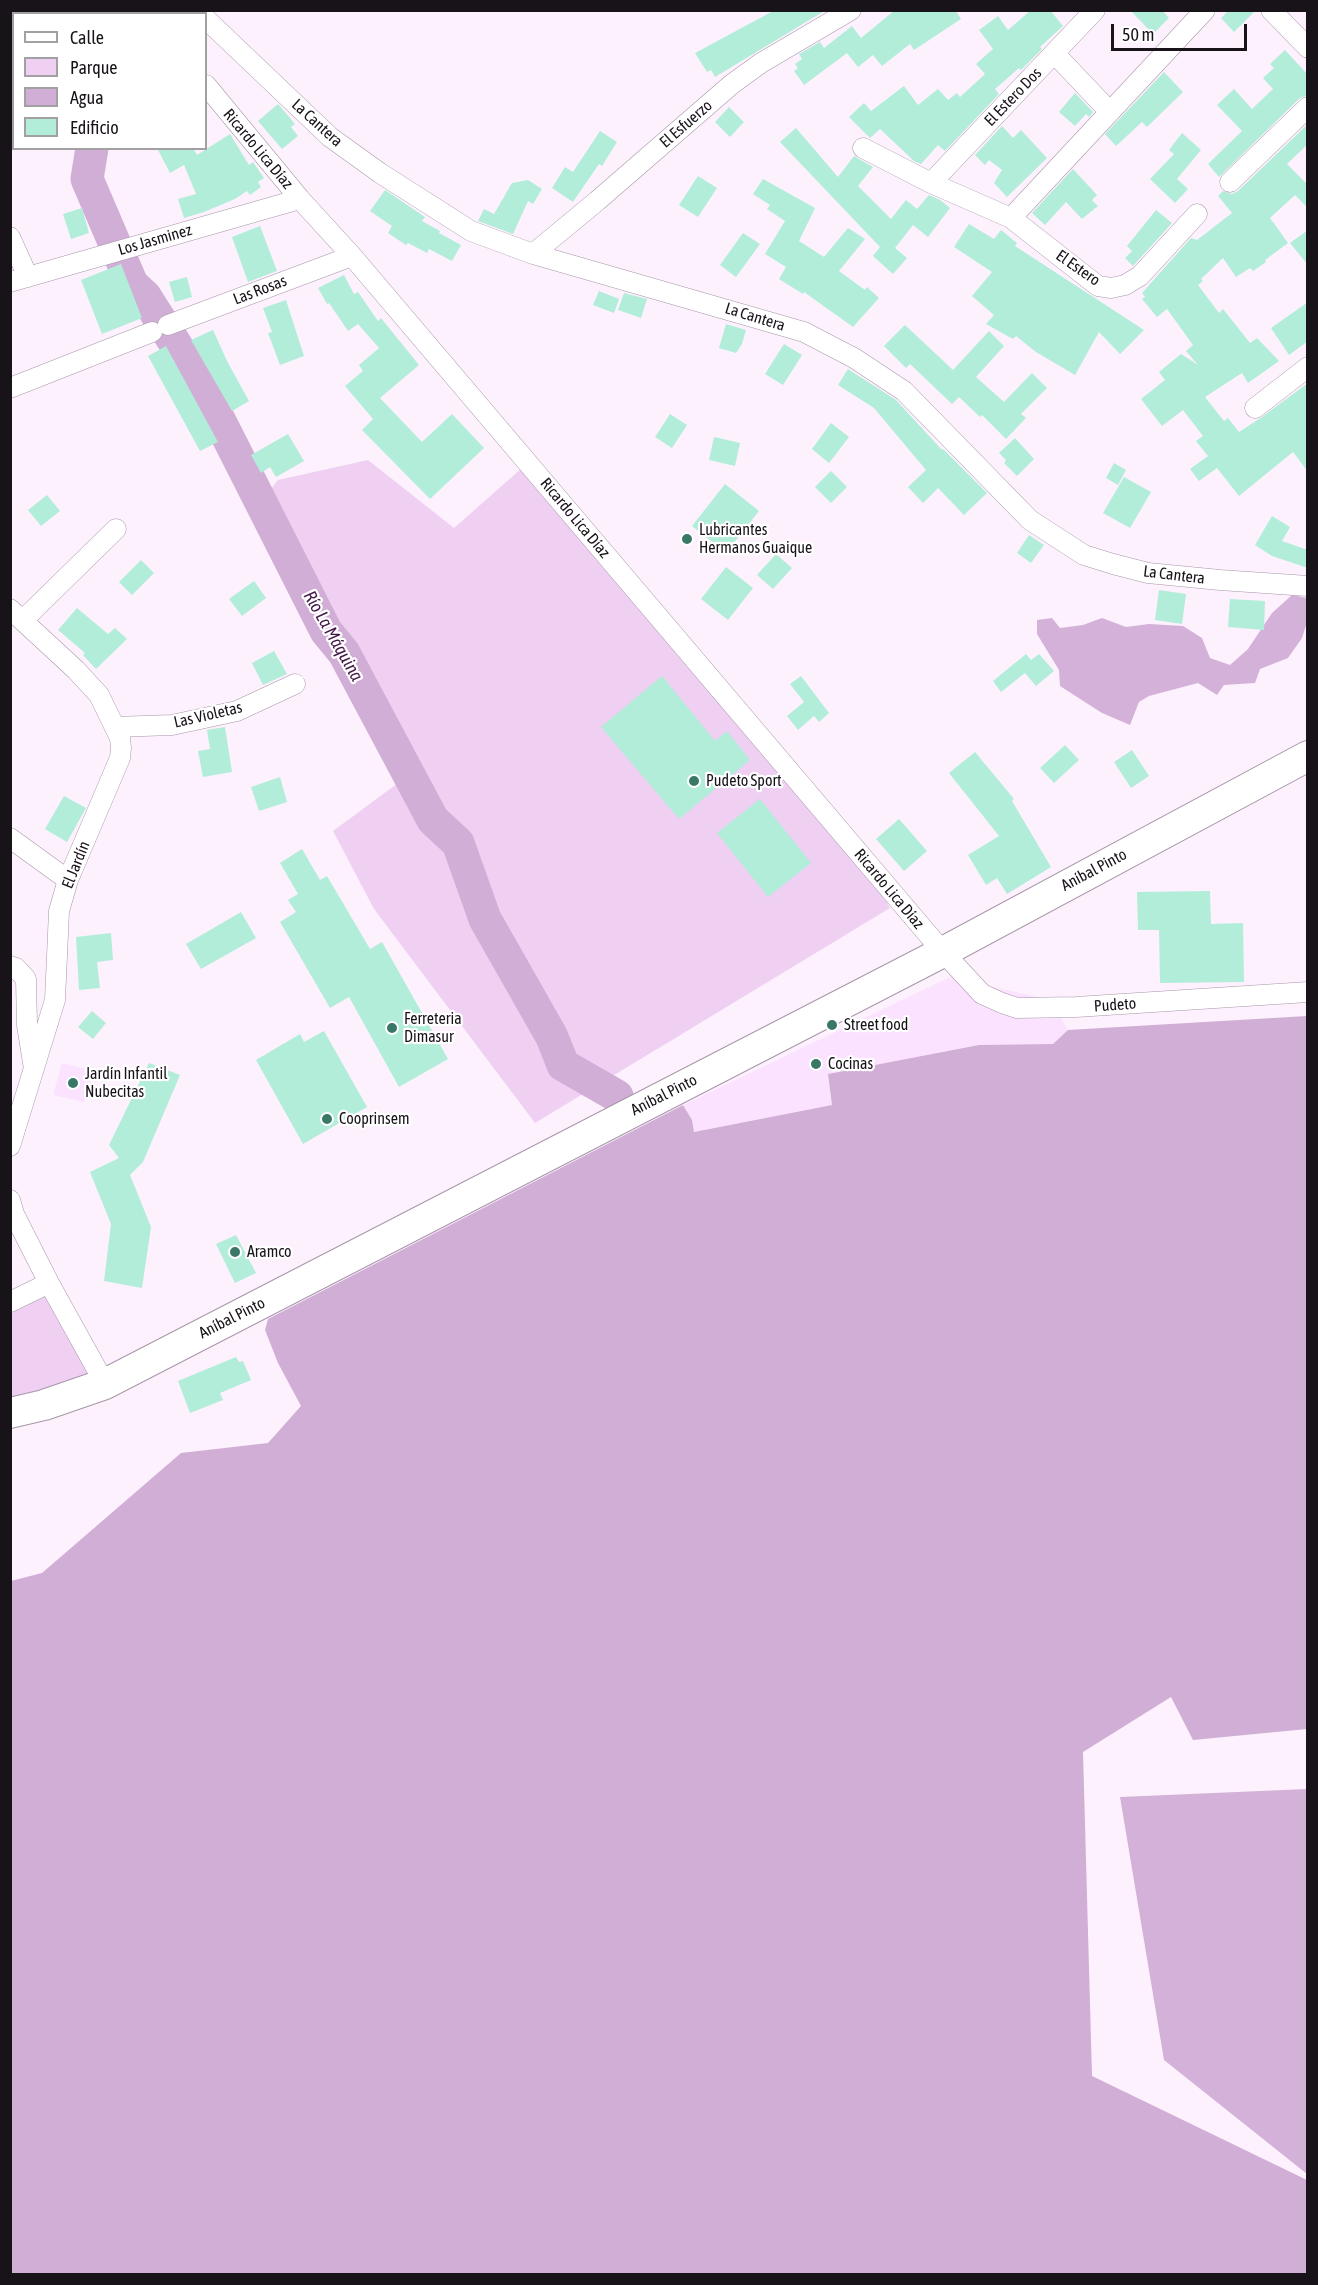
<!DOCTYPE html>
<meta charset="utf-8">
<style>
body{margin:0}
#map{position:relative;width:1318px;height:2285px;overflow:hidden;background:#fdf1fe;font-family:"Asap Condensed",sans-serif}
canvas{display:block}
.frame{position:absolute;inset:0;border:12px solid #181219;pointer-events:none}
.legend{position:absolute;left:12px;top:12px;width:195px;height:138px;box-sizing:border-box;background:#fff;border:2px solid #a3a0a3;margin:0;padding:8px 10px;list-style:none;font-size:18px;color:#181219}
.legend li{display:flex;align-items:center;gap:12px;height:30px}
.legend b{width:30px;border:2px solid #a3a0a3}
.scale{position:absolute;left:1111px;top:24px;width:136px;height:27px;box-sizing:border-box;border:3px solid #181219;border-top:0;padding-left:8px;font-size:18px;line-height:21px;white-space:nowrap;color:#181219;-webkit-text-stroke:4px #fff;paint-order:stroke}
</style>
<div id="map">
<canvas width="1318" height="2285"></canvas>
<div class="frame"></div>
<ul class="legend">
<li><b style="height:8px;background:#fff"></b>Calle</li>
<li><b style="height:16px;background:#efd0f3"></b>Parque</li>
<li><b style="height:16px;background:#d1aed6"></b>Agua</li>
<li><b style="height:16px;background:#b1edd9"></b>Edificio</li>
</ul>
<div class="scale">50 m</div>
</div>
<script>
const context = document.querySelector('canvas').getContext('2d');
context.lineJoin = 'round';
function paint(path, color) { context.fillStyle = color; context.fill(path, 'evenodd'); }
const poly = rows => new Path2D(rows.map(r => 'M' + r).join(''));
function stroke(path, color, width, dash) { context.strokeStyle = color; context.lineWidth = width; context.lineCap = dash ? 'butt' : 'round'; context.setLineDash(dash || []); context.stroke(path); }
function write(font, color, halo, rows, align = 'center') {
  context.font = font + ' "Asap Condensed",sans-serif'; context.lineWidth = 4.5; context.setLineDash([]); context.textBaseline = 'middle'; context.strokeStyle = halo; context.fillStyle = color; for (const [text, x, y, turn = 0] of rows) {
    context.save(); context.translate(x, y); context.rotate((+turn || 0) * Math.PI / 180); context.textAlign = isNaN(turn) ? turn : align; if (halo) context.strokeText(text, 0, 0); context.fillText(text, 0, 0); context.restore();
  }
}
paint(poly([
 [950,977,1051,1000,1068,1030,1053,1044,979,1045,828,1074,832,1105,694,1132,692,1120,683,1105],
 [62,1063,93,1071,84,1102,53,1095]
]), '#fbe3ff');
paint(poly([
 [368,460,454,528,530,461,856,847,890,908,535,1123,374,909,333,831,398,783,251,514,278,480],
 [44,1294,91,1377,11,1402,10,1313]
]), '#efd0f3');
paint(poly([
 [1292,595,1307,598,1307,622,1302,638,1288,658,1260,669,1255,683,1224,685,1217,695,1198,683,1149,696,1139,702,1130,725,1102,713,1060,686,1059,670,1037,634,1037,620,1052,618,1060,628,1083,625,1102,618,1126,627,1149,624,1183,626,1202,638,1210,658,1230,665,1248,649,1272,613],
 [1307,1789,1308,1789,1307,2174,1164,2060,1120,1797]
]), '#d4b1d8');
paint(poly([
 [1307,1016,1307,1729,1193,1740,1171,1697,1083,1752,1092,2076,1307,2180,1307,2274,11,2274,11,1581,42,1573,181,1453,268,1443,301,1406,278,1363,265,1330,268,1319,683,1105,692,1120,694,1132,832,1105,828,1074,979,1045,1053,1044,1068,1030]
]), '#d1aed6');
stroke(poly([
 [62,10,64,14],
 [92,148,87,179,132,284,145,296,202,386,326,631,344,653,433,820,458,843,485,919,552,1037,563,1065,617,1096]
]), '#d1aed6', 33);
paint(poly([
 [775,10,826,10,715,77,711,70,707,72,695,53],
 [895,10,955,10,961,19,914,50,910,44,882,66,873,55,858,67,847,53,804,85,794,71,798,68,795,64,802,59,799,54,820,42,824,48,852,26,861,38],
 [1031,10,1050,10,1063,26,1040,47,1042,49,1021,70,1019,68,995,89,999,94,945,151,938,145,921,164,914,161,880,129,870,138,849,117,864,103,871,111,904,86,918,105,938,89,948,100,957,93,960,97,985,74,976,64,993,49,979,30,998,16,1008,30],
 [1130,10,1162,10,1169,18,1153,34],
 [1229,10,1256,10,1234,32,1221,18],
 [1285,50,1308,75,1308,95,1300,98,1219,177,1208,164,1242,131,1217,105,1234,89,1252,109,1273,89,1263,78,1274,68,1270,64],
 [1164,72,1183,92,1147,127,1142,122,1116,146,1105,134],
 [1075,93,1093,112,1089,117,1086,114,1075,126,1059,112],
 [278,104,295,124,291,127,298,136,282,149,258,121],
 [729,107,744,122,730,137,715,122],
 [1308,124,1308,144,1287,164,1308,185,1308,208,1295,195,1270,218,1288,243,1265,260,1266,262,1253,271,1250,268,1236,277,1223,258,1201,279,1203,281,1198,285,1219,313,1223,309,1250,343,1257,338,1279,361,1248,383,1242,373,1205,397,1224,421,1228,418,1239,432,1262,417,1308,383,1308,472,1293,452,1239,496,1217,468,1199,481,1190,469,1208,456,1196,441,1203,436,1183,410,1162,426,1141,399,1165,380,1159,372,1181,354,1198,365,1186,351,1193,345,1167,309,1157,317,1142,299,1145,297,1142,293,1191,238,1197,240,1232,213,1218,196,1223,191,1232,194,1238,191],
 [1002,126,1013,138,1021,130,1047,158,1007,197,994,183,1002,170,989,160,985,165,975,155],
 [796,128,838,177,854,156,873,167,858,186,891,219,906,200,917,209,929,195,940,200,950,208,928,237,913,225,895,248,907,258,893,274,873,256,880,247,780,142],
 [600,131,617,142,602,166,599,164,573,202,552,188,565,167,573,172],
 [1182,133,1201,150,1177,179,1188,189,1175,203,1150,179,1174,154,1169,150],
 [230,134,249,165,253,162,264,178,258,182,261,187,250,195,247,191,235,199,204,212,184,218,178,199,196,194,184,165,170,173,157,148,193,148,197,155],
 [1073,169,1097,195,1092,200,1098,206,1082,219,1066,202,1045,225,1032,213],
 [698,176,717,188,698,217,679,205],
 [763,179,815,208,799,241,824,257,848,228,865,239,839,271,865,290,867,287,879,298,853,327,804,292,803,294,779,279,786,267,765,254,785,221,767,209,770,205,753,194],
 [528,180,542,189,533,204,528,201,513,234,478,221,484,209,494,214,512,183],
 [385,190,425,217,422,221,440,231,439,233,461,245,452,261,429,249,427,253,408,243,406,245,388,233,392,226,370,211],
 [82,208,89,233,71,239,63,214],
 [1156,210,1172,223,1133,266,1125,258,1132,251,1127,246],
 [969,224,994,239,1001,230,1017,243,1015,246,1144,330,1120,354,1099,332,1075,375,1036,352,1016,336,1013,339,986,324,994,315,972,296,992,272,954,247],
 [260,226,277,271,248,282,232,237],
 [1308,230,1308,265,1290,243],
 [743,233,760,244,736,277,720,265],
 [121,264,142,318,102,334,81,280],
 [344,275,354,294,358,292,378,321,381,318,419,365,380,398,422,442,452,414,484,448,430,499,362,430,373,419,345,386,363,371,359,365,379,348,358,324,348,331,329,303,327,304,318,288],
 [187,277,192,297,175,302,169,282],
 [599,291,619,299,614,313,593,305],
 [624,293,647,299,641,318,618,310],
 [286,300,304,356,280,365,268,333,272,332,263,308],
 [1308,302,1308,341,1289,355,1271,328],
 [726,324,746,330,742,344,736,353,719,348],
 [905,325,953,370,989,331,1004,346,976,377,1004,402,1032,373,1047,388,1021,414,1026,418,1006,439,982,415,980,417,959,397,952,404,910,364,906,368,884,346],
 [213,330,227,361,249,401,232,411,191,340],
 [784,344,802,355,783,385,765,374],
 [166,346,218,442,200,451,148,356],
 [848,369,896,400,942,450,943,449,987,493,964,515,938,488,923,503,908,487,926,470,874,408,838,385],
 [670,414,687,425,672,448,655,437],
 [831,423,849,437,829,463,812,449],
 [288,434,304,461,276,477,270,467,261,473,251,455],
 [714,437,740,443,735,466,709,460],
 [1015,438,1034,459,1017,476,1004,463,1006,460,999,453],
 [1114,463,1126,470,1118,485,1106,478],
 [831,471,847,487,831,503,815,487],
 [1124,477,1151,492,1130,528,1103,513],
 [725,484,759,511,726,553,692,526],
 [47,495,60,511,41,526,28,510],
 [1272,516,1290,527,1282,541,1308,550,1308,568,1272,556,1255,545],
 [1029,535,1044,545,1031,563,1017,553],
 [776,554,792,568,773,589,757,575],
 [141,560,154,573,132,595,119,582],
 [726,567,753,588,728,620,701,599],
 [254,581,266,598,242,616,229,599],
 [1159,590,1186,594,1182,624,1155,620],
 [1230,599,1265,601,1264,630,1228,627],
 [77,608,108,634,115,628,127,639,96,669,83,655,85,653,58,630],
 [274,651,287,674,263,685,252,663],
 [1026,654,1031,660,1039,654,1054,671,1036,686,1025,673,1001,692,993,681],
 [662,676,715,741,727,731,750,760,679,819,601,727],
 [801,676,829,713,819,722,814,716,798,730,787,716,804,702,790,684],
 [225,727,232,772,203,777,198,751,210,749,207,730],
 [1065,745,1079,760,1054,783,1040,768],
 [1132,750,1149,776,1131,788,1114,762],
 [975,752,1014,799,1012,801,1051,867,1007,894,997,878,986,885,968,855,999,836,949,773],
 [280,777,287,802,259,811,251,787],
 [64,796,86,808,67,842,45,829],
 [760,799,811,863,768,897,717,833],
 [899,819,927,851,904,871,876,839],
 [302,849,320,880,327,876,370,949,382,942,448,1059,399,1087,349,997,330,1008,280,922,296,912,288,900,298,894,280,863],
 [1210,891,1211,924,1243,923,1244,982,1160,983,1159,930,1138,930,1137,892],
 [241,912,256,938,201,969,186,944],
 [111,933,113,960,97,962,100,988,79,990,76,937],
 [92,1011,106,1023,93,1039,78,1027],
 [324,1031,367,1107,303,1144,256,1060,300,1034,304,1042],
 [149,1063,180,1075,143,1162,130,1175,151,1227,142,1288,104,1281,111,1224,90,1172,119,1158,109,1145],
 [236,1235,256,1273,235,1283,216,1244],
 [236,1357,239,1362,243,1361,251,1380,220,1393,223,1400,190,1413,178,1381]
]), '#b1edd9');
const minor = poly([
 [146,10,147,14],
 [1271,10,1308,48],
 [206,19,330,137,380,173,471,231,533,254,804,332,854,358,904,391,1030,520,1084,555,1113,564,1148,573,1220,580,1308,586],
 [1054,53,1110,112],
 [206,85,300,199,352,256,943,952,982,994,1002,1003,1017,1008,1076,1007,1308,992],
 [863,148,931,183,1011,218,1098,286,1111,288,1125,285,1140,276,1197,214],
 [1230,182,1308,107],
 [931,183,1095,10],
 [1011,218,1205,10],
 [10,237,28,277],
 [533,254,597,201,732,84,761,63,851,10],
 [10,282,300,199],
 [168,325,352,256],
 [10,388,152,332],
 [1255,408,1308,367],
 [10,609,76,670,99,695,120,738,121,748,120,758,68,880,59,911,55,1000,10,1146],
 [23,620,116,529],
 [115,727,172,725,237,711,295,684],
 [10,838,68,880],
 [10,966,16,968,26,979,27,1025,34,1069],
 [10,1200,14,1214,49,1283,105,1384],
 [10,1302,49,1283]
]);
const primary = poly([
 [10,1413,44,1405,105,1384,943,952,1308,756]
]);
stroke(minor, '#a796a9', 21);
stroke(primary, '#a796a9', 32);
stroke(minor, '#fff', 20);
stroke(primary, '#fff', 30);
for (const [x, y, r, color] of [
 [687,539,6,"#397867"],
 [694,781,6,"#397867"],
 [832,1025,6,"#397867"],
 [392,1028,6,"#397867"],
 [816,1064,6,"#397867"],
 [73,1083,6,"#397867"],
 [327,1119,6,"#397867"],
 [235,1252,6,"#397867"]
]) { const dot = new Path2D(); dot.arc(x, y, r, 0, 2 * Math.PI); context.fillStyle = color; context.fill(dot); stroke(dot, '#fff', 2); }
write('16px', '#181219', '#fff', [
 ["El Estero Dos",1013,97,-46],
 ["La Cantera",317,123,42],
 ["El Esfuerzo",686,124,-41],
 ["Ricardo Lica Díaz",258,149,50],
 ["Los Jasminez",155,240,-16],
 ["El Estero",1078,268,35],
 ["Las Rosas",260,290,-21],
 ["La Cantera",755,317,17],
 ["Ricardo Lica Díaz",575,518,50],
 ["La Cantera",1174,575,7],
 ["Las Violetas",208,715,-13],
 ["El Jardín",76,865,-68],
 ["Aníbal Pinto",1094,870,-28],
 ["Ricardo Lica Díaz",889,889,50],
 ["Pudeto",1115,1005,-4],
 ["Aníbal Pinto",664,1095,-27],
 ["Aníbal Pinto",232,1318,-27]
]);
write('16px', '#181219', '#fff', [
 ["Lubricantes",699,530],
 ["Hermanos Guaique",699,548],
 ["Pudeto Sport",706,781],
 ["Ferreteria",404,1019],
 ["Dimasur",404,1037],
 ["Street food",844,1025],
 ["Cocinas",828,1064],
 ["Jardín Infantil",85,1074],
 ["Nubecitas",85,1092],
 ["Cooprinsem",339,1119],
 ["Aramco",247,1252]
], 'left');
write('italic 18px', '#431849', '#fff', [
 ["Río La Máquina",333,636,60]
]);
</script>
